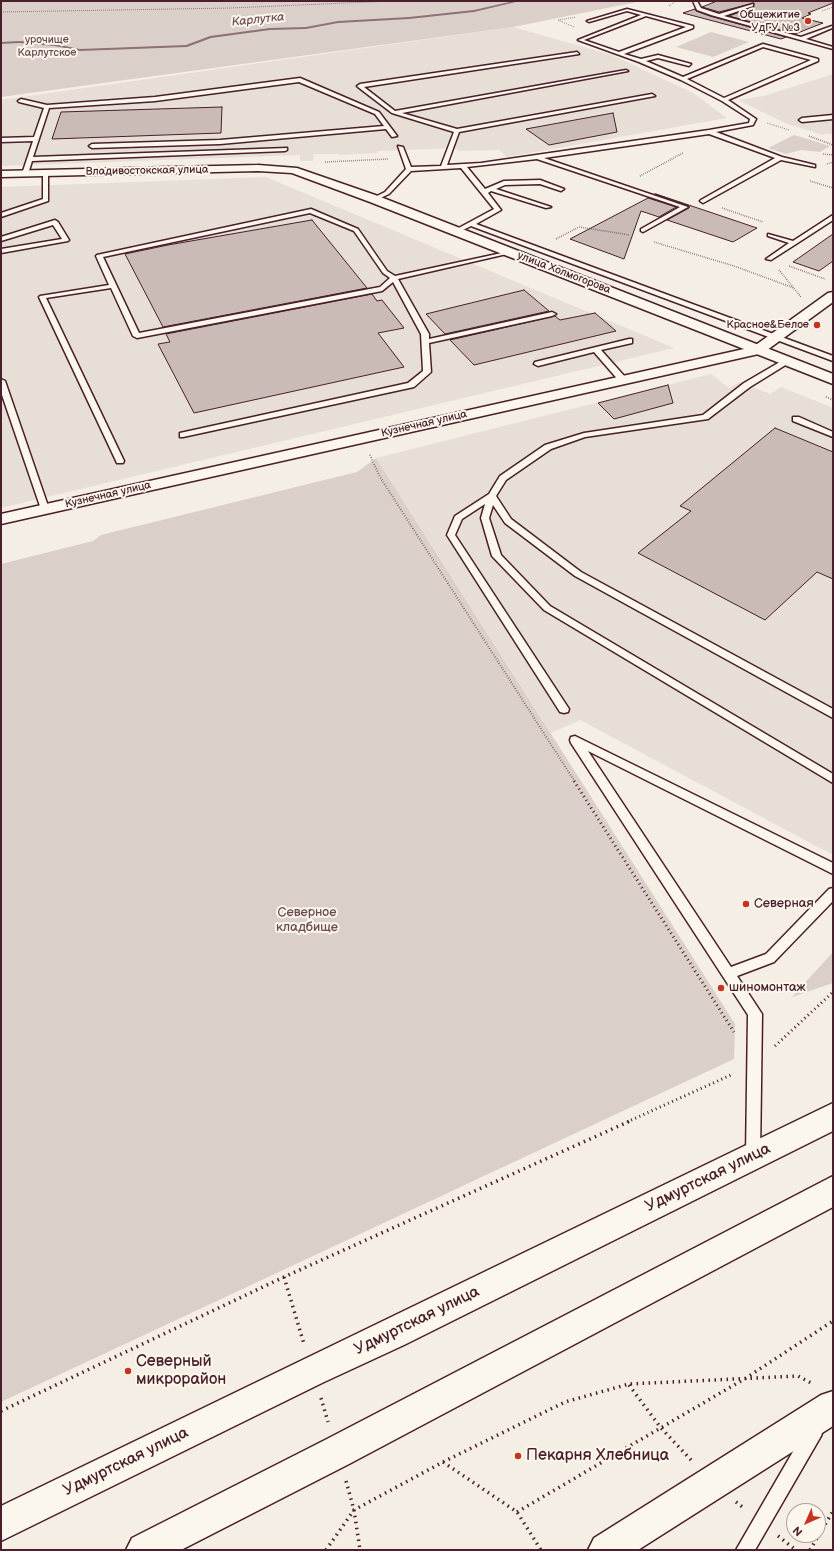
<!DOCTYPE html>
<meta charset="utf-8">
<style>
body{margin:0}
#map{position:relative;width:834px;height:1551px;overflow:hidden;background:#f4eee4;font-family:"Balsamiq Sans",sans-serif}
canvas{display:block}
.frame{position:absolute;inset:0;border:2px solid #4a1f2b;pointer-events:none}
.north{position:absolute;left:786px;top:1503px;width:40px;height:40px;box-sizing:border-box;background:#fbf7ec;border:1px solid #b4a19f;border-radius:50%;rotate:225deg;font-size:11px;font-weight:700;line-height:16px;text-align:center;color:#4a1f2b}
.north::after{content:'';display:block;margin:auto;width:14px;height:18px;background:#c8321e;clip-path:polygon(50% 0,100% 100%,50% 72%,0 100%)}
</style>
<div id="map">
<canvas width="834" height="1551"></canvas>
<div class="frame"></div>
<div class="north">N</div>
</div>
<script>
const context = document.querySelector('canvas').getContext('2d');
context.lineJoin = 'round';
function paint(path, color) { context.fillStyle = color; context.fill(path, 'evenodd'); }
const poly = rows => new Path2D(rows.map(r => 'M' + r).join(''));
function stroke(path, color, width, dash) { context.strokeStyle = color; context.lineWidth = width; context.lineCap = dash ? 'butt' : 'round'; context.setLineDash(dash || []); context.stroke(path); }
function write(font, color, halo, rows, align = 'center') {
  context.font = font + ' "Balsamiq Sans",sans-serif'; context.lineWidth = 4; context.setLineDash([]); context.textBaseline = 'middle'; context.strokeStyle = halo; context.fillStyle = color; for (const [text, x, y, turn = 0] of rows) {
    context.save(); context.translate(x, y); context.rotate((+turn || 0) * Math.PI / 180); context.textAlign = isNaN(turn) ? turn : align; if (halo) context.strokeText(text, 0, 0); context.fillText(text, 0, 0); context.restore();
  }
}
paint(poly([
 [513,27,612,55,693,93,727,118,507,157,499,150,458,151,457,148,377,151,378,153,339,155,339,154,314,154,313,161,300,161,300,155,1,166,1,100],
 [833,74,833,135,827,133,823,135,785,123,738,100,764,96],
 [266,177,674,348,1,508,1,187],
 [711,374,729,388,740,382,770,394,781,387,833,408,833,855,580,720,551,733,376,458]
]), '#e7dfd6');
paint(poly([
 [1,1,642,1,513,27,1,97],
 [711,32,749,42,713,57,676,47],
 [794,135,830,146,820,152,801,150,786,154,768,148],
 [376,458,735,1024,734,1059,1,1402,1,564,93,541,101,535,357,472],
 [833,952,833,983,792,997]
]), '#dbd0c9');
paint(poly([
 [514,1,520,1,474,12,409,19,338,23,306,29,270,30,211,38,187,47,80,51,55,46,19,43,1,44,1,42,19,41,55,44,80,49,186,45,210,36,270,28,306,27,338,21,409,17,474,10,514,1]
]), '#8d7174');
const building = poly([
 [717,1,833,1,833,3,808,13,811,14,802,18,823,23,795,34,729,16,753,7,754,3,719,12,702,7,717,1],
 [695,9,696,11,710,16,786,37,781,39,683,13,695,9],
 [222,107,221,133,52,139,61,112,222,107],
 [613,113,617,132,549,145,526,129,613,113],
 [655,194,656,194,757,228,733,242,667,220,689,208,689,206,655,194],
 [648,198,676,207,659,217,641,211,624,259,570,239,648,198],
 [312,220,367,288,163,327,125,254,168,245,312,220],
 [833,234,833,261,819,271,793,262,833,234],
 [524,290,549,311,445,334,426,314,524,290],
 [372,294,377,301,382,300,404,328,378,333,404,367,194,413,158,344,170,342,166,334,372,294],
 [595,313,616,331,474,365,450,340,555,316,560,320,595,313],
 [668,385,673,403,614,419,598,403,668,385],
 [775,428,833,452,833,579,817,572,765,620,638,553,691,511,680,506,775,428]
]);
paint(building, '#cabbb6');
stroke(building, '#4a1f2b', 1);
const service = poly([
 [693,1,697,1,701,8,719,14,753,4,753,6,724,16,801,37,832,26,832,28,806,39,833,47,833,49,711,15,697,10,693,1],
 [627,9,693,26,693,28,624,54,641,59,658,55,691,64,689,66,658,58,646,61,683,77,763,44,818,59,818,61,728,100,756,119,753,125,716,132,782,157,815,165,815,167,781,160,703,203,700,201,701,200,775,158,709,134,544,158,688,207,643,232,641,231,641,229,680,207,537,159,467,167,485,189,504,181,540,180,564,189,561,191,540,184,505,185,496,189,551,207,546,208,491,191,488,193,501,210,476,224,833,356,833,361,471,226,459,232,455,232,455,230,494,209,461,168,411,171,389,194,376,200,371,199,385,192,406,169,398,146,403,147,411,167,441,166,454,132,392,113,358,87,357,86,360,84,577,52,579,54,364,87,395,111,626,70,628,71,402,113,457,129,652,94,655,96,459,132,447,165,481,163,709,130,749,123,750,119,722,101,681,80,639,62,578,40,641,15,627,11,589,22,587,21,627,9],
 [646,16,686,27,619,52,584,40,646,16],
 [763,47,811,60,724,98,687,79,763,47],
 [300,78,379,112,397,136,392,137,386,129,220,144,92,148,89,146,92,144,220,140,384,126,375,114,299,82,155,101,49,108,33,157,287,148,287,150,285,151,32,161,28,174,25,176,22,174,33,141,1,142,1,138,34,137,44,108,19,102,18,101,21,99,47,105,155,97,300,78],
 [833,115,833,119,802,122,799,120,802,118,833,115],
 [43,172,48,173,48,201,1,217,1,213,43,199,43,172],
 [311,209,358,229,387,271,395,276,511,251,511,253,398,279,429,334,429,339,552,312,556,314,552,316,429,343,431,372,414,387,183,437,180,437,180,433,408,383,423,371,421,334,393,282,382,291,137,338,133,336,111,288,46,298,124,461,123,463,117,463,39,297,40,296,109,285,96,256,97,255,311,209],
 [310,213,354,231,383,273,390,278,380,287,139,333,103,257,310,213],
 [833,215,833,220,796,244,771,260,766,259,789,243,768,236,768,234,793,241,833,215],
 [55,220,58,222,69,240,68,241,1,253,1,249,62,239,53,225,1,241,1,237,55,220],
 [629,339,632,339,632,343,601,350,626,378,626,382,620,382,594,352,538,366,534,364,535,362,629,339],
 [785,359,791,359,792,361,750,387,708,419,585,437,551,449,506,480,496,496,511,519,581,572,833,709,833,718,575,576,505,523,493,505,489,518,501,555,550,606,833,774,833,783,544,610,492,556,481,518,485,504,462,519,455,535,569,709,568,712,564,713,560,712,447,535,455,516,489,494,500,476,545,445,584,433,703,415,744,383,785,359],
 [1,379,5,381,49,509,48,511,45,512,41,509,1,392,1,379],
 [793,417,799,417,833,432,833,437,793,421,793,417],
 [575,736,833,863,833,874,588,751,731,967,766,954,829,889,833,888,833,901,774,962,737,976,762,1014,760,1156,758,1161,753,1163,748,1161,746,1156,748,1015,571,743,570,740,571,737,575,736],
 [815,1422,821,1424,823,1430,821,1436,755,1550,736,1550,809,1424,815,1422]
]);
const minor = poly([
 [833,292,833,302,763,353,1,524,1,514,753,347,828,293,833,292],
 [833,1391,833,1426,638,1550,588,1550,594,1538,821,1395,833,1391]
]);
const tertiary = poly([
 [258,165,297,168,378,196,833,374,833,384,370,202,292,173,258,171,1,177,1,171,258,165]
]);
const primary = poly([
 [833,1103,833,1131,404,1345,324,1382,1,1541,1,1506,833,1103],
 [833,1176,833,1207,349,1464,181,1550,126,1550,132,1538,325,1440,833,1176]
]);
stroke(service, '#4a1f2b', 3);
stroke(minor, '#4a1f2b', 3);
stroke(tertiary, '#4a1f2b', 3);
stroke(primary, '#4a1f2b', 3);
stroke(poly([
 [669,6,676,1],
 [822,11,833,7],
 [1,12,231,8,392,1],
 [574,27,558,20,576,17],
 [767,123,789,130]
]), '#4a1f2b', 1, [0.5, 1.5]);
stroke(poly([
 [809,136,833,145],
 [823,154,833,155],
 [325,162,388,159],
 [827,164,833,162],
 [640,176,683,153],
 [810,181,833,188],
 [722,208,763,222],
 [556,239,579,227,630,235],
 [654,242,734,266,794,288],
 [789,266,825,279],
 [779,270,801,297]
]), '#4a1f2b', 1.5, [0.5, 1.5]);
stroke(poly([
 [826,397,833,400],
 [370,455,380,477,575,782]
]), '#4a1f2b', 2, [0.5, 2]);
stroke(poly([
 [574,781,734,1032],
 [775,1046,833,992],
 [627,1122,733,1074]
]), '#4a1f2b', 3, [1, 3.5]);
stroke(poly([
 [284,1277,304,1344],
 [629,1385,661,1428,692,1461],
 [321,1398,328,1422],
 [1,1411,284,1277,630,1121],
 [443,1462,517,1512,541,1550],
 [346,1481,354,1510,360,1550],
 [736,1502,745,1509],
 [517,1512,746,1378,833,1321],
 [778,1536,796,1550],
 [326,1550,354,1510,443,1462,565,1402,629,1384,798,1376,813,1384],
 [810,1550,833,1511]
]), '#4a1f2b', 3.5, [1.5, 4.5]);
paint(service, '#fbf7ec');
paint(minor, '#fbf7ec');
paint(tertiary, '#fbf7ec');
paint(primary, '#fbf7ec');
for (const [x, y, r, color] of [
 [808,21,4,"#c8321e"],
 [817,325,4,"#c8321e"],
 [746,904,4,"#c8321e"],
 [721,988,4,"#c8321e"],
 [128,1371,4,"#c8321e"],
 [518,1456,4,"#c8321e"]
]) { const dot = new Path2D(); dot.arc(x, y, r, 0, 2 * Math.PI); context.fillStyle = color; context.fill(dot); stroke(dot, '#fbf7ec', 1.5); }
write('11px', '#4a1f2b', '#fbf7ec', [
 ["Общежитие",800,15],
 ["УдГУ №3",800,28],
 ["Красное&Белое",809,325]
], 'right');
write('11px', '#6e4b52', '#fbf7ec', [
 ["урочище",47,40],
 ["Карлутское",47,53]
]);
write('11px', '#4a1f2b', '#fbf7ec', [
 ["Владивостокская улица",147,171,-1],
 ["улица Холмогорова",564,273,21],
 ["Кузнечная улица",424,424,-13],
 ["Кузнечная улица",108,495,-13]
]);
write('italic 12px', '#714f56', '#fbf7ec', [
 ["Карлутка",258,20,-6]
]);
write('13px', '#4a1f2b', '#fbf7ec', [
 ["Северная",754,904],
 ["шиномонтаж",729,988]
], 'left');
write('13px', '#6e4b52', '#fbf7ec', [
 ["Северное",307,913],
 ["кладбище",307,928]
]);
write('16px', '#4a1f2b', '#fbf7ec', [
 ["Удмуртская улица",708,1178,-26],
 ["Удмуртская улица",417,1321,-26],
 ["Удмуртская улица",126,1462,-26]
]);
write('16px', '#4a1f2b', '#fbf7ec', [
 ["Северный",136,1362],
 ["микрорайон",136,1380],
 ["Пекарня Хлебница",526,1456]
], 'left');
</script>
